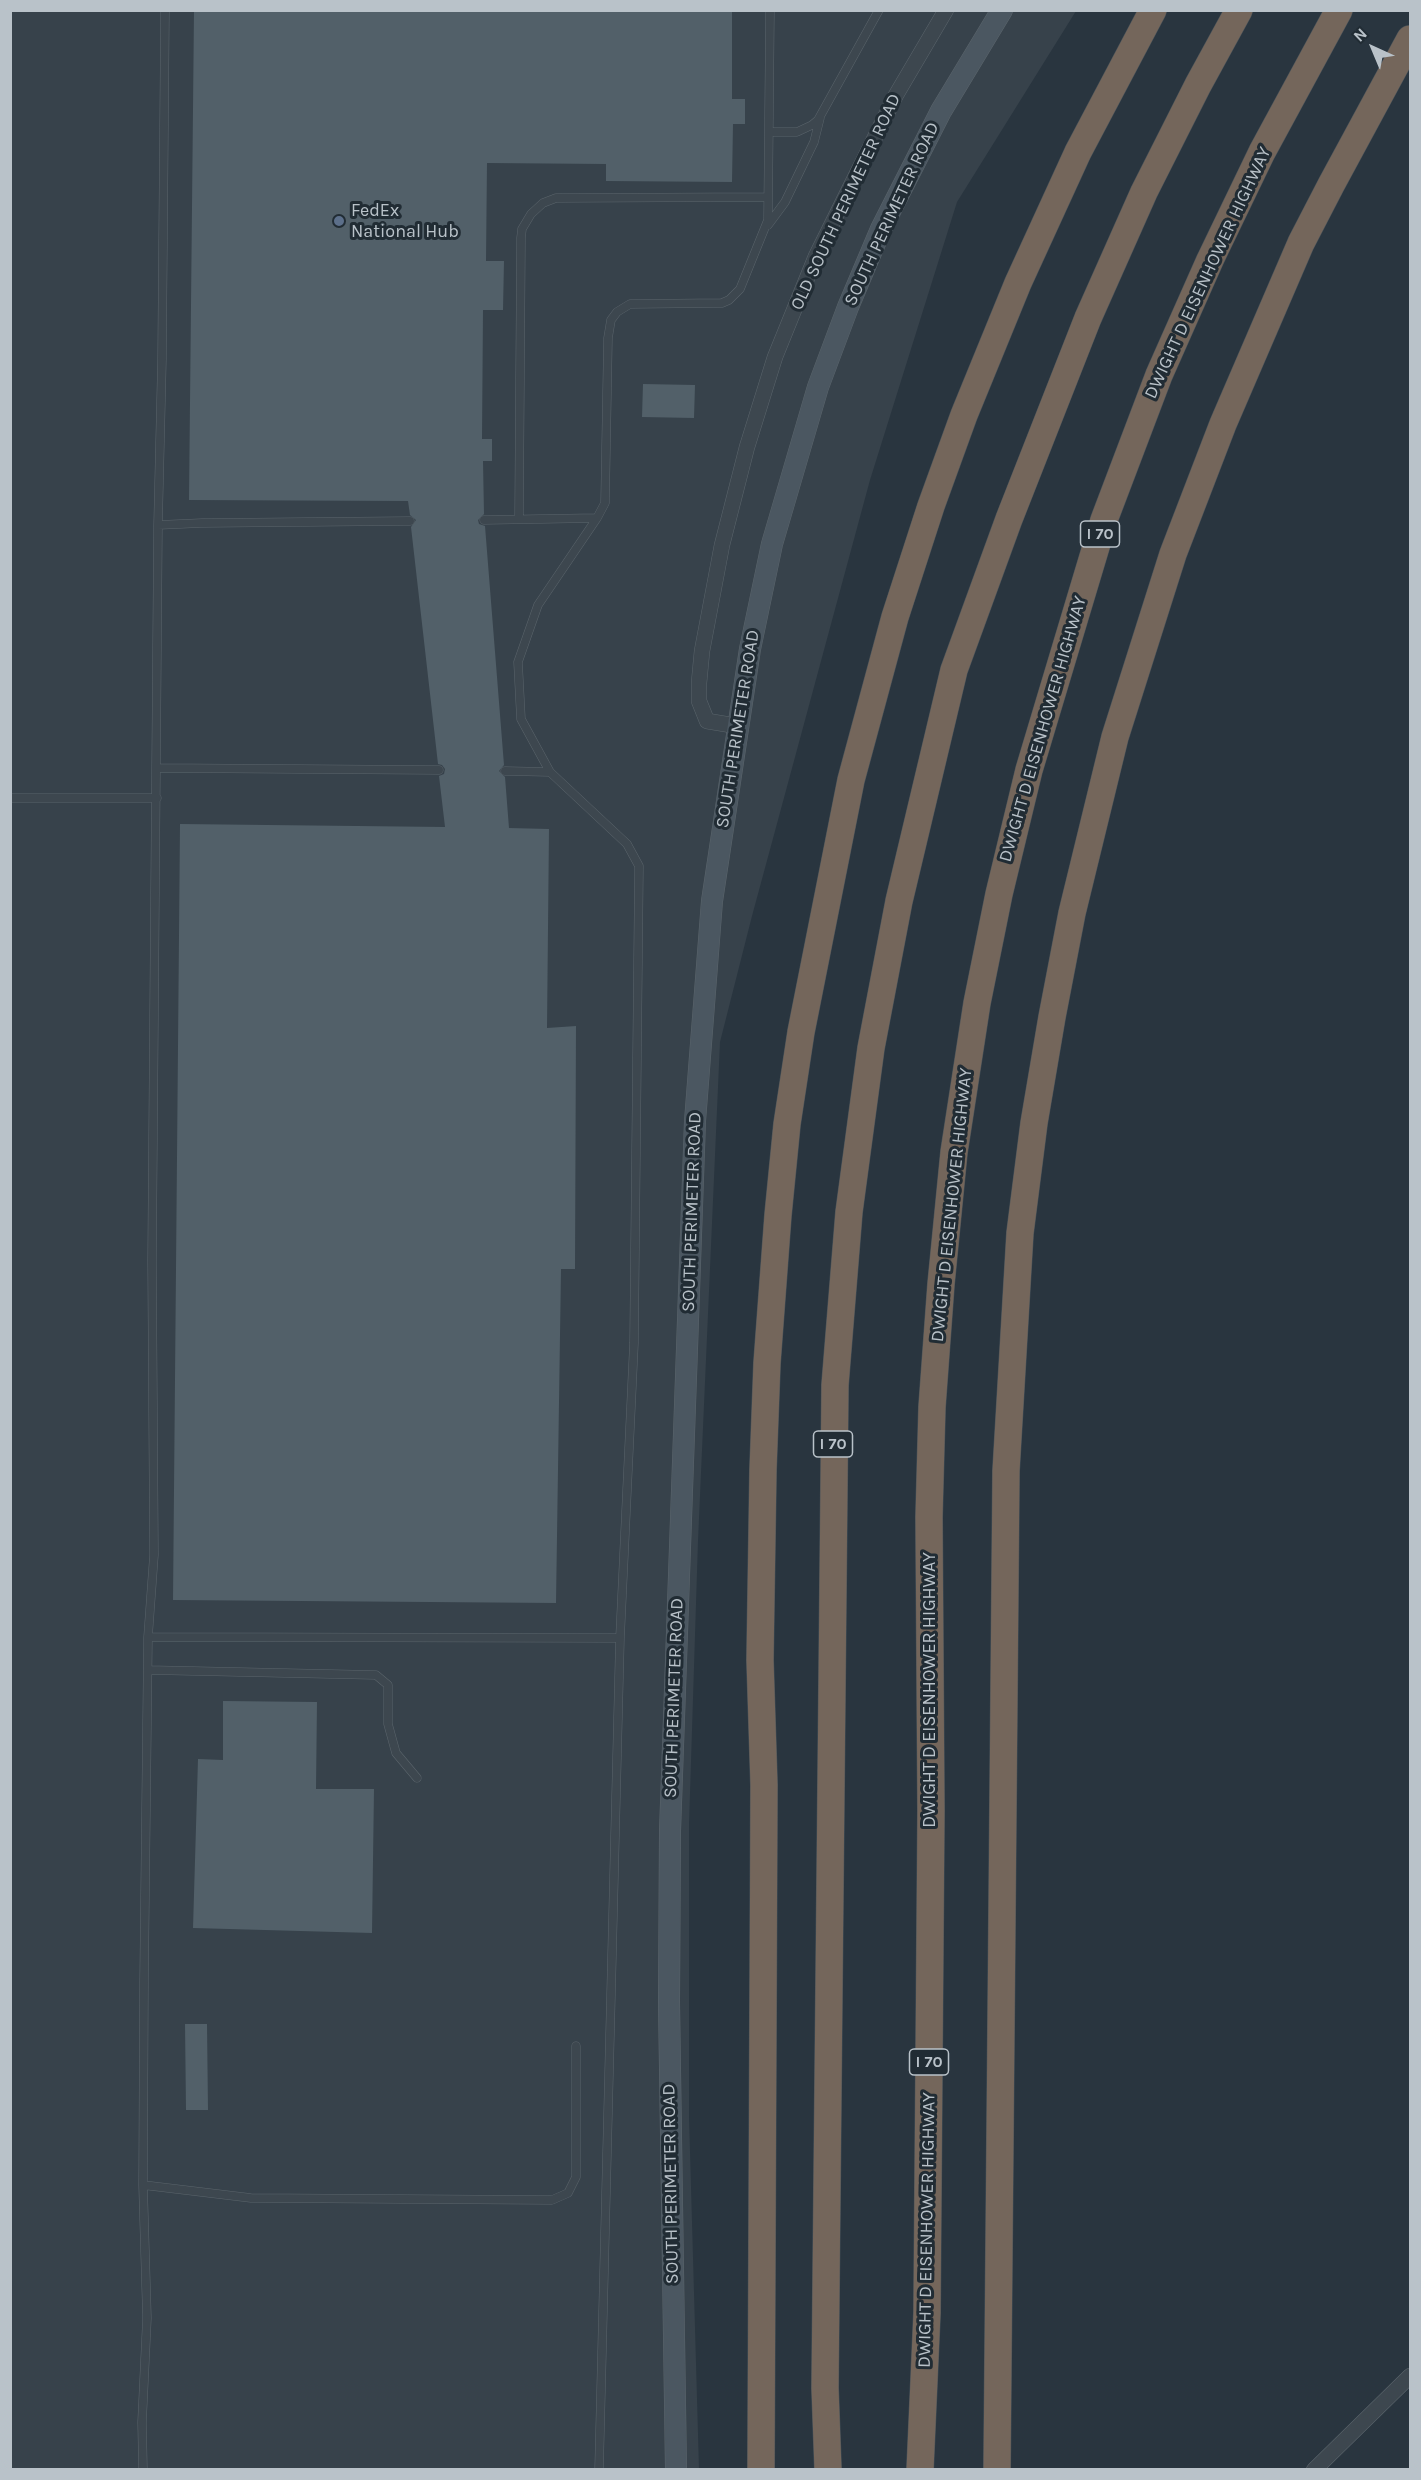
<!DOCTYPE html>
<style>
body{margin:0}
#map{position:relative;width:1421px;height:2480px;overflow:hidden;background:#29353f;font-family:Karla,sans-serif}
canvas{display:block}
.frame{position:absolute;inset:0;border:12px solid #b9c2c9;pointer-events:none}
.north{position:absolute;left:1343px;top:18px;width:60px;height:60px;-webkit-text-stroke:4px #212c34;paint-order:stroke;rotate:316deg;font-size:16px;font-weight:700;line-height:24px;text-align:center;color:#b9c2c9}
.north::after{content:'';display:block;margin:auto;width:21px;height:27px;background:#b9c2c9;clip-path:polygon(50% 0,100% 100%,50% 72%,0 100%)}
</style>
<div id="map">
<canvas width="1421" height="2480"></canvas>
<div class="frame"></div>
<div class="north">N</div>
</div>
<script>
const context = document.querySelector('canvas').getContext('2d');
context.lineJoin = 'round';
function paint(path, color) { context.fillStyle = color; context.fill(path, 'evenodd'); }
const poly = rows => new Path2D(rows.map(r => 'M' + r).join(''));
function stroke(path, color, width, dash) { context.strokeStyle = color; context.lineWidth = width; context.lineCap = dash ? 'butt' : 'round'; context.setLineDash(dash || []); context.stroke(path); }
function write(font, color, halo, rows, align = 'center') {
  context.font = font + ' Karla,sans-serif'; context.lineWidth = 6; context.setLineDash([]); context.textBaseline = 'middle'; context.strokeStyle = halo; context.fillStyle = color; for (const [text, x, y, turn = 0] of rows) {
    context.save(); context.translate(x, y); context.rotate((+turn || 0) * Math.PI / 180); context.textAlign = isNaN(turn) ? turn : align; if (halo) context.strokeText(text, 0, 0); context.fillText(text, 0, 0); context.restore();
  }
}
paint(poly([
 [11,11,1076,11,957,202,870,480,752,916,720,1042,698,1541,689,1825,689,2116,699,2469,11,2470]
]), '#37424b');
paint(poly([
 [194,10,732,10,732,99,745,99,745,124,733,124,732,182,606,181,606,164,487,163,486,261,504,261,503,310,483,310,482,439,492,439,492,461,483,461,484,514,478,520,479,524,485,526,504,765,499,771,505,777,509,828,549,829,547,1028,576,1026,575,1269,561,1269,556,1603,173,1600,180,824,445,827,439,776,444,774,445,769,442,765,438,764,411,527,416,520,410,515,408,501,189,500],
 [643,384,695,385,694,418,642,417],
 [223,1701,317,1702,316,1789,374,1789,372,1933,193,1928,198,1759,223,1760],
 [185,2024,207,2024,208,2110,186,2110]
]), '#526069');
const lane = poly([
 [769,132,797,132,812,125,818,120,879,10],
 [768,225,785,202,814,142,820,118],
 [597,518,538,605,518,662,521,719,550,772,627,844,639,866,634,1343,620,1638,599,2470],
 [519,519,521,238,522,229,531,214,543,203,556,198,768,197],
 [484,520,597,518,605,503,608,338,611,320,617,312,630,304,722,303,729,300,740,289,768,220,770,10],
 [158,525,202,523,410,521],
 [157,768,439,770],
 [505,771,550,772],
 [10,798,157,798],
 [148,1637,620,1638],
 [148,1670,376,1675,388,1685,388,1724,396,1753,417,1778],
 [143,2185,251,2198,552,2200,568,2193,576,2177,576,2046],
 [143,2470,142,2422,147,2318,143,2185,144,1982,148,1637,154,1555,152,1260,158,525,162,359,165,10]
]);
const street = poly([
 [737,726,707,721,699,701,699,683,702,651,722,545,747,447,775,357,816,256,896,95,946,10],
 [1314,2470,1410,2376]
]);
const secondary = poly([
 [676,2470,669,2002,670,1831,695,1121,712,901,750,649,772,544,818,387,848,307,881,229,941,111,1002,10]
]);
const highway = poly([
 [761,2470,764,1785,760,1660,763,1470,767,1363,778,1215,787,1124,801,1032,851,780,895,617,931,506,964,415,1018,283,1078,152,1153,10],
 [828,2470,825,2388,835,1385,849,1212,871,1048,899,901,954,670,1009,519,1088,318,1144,192,1198,85,1239,10],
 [920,2470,927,2313,931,1811,929,1517,932,1407,941,1284,954,1152,977,1003,999,894,1029,770,1104,520,1159,375,1210,260,1262,152,1339,10],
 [997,2470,1006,1471,1020,1233,1034,1123,1052,1017,1072,913,1115,737,1173,554,1223,424,1301,243,1331,185,1410,39]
]);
stroke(lane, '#5b656c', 9);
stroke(street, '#5b656c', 16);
stroke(secondary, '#5b656c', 22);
stroke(highway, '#485259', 28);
stroke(lane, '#3d474f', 8);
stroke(street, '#3d474f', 15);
stroke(secondary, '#4b5761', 21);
stroke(highway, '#74665b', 27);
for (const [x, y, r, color] of [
 [339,221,6,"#5c6f8a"]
]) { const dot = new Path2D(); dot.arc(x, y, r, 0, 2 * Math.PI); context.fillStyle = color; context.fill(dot); stroke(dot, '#212c34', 2); }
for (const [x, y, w] of [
 [1100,534,39],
 [833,1444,39],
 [929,2062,39]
]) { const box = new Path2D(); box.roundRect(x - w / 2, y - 13, w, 26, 4.5); context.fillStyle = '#212c34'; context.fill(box); stroke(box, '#b9c2c9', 1.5); }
write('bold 16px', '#b9c2c9', null, [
 ["I 70",1100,534],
 ["I 70",833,1444],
 ["I 70",929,2062]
]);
write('18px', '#b9c2c9', '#212c34', [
 ["OLD SOUTH PERIMETER ROAD",846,202,-65],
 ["SOUTH PERIMETER ROAD",892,214,-65],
 ["DWIGHT D EISENHOWER HIGHWAY",1208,273,-65],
 ["SOUTH PERIMETER ROAD",738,729,-81],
 ["DWIGHT D EISENHOWER HIGHWAY",1043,729,-74],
 ["DWIGHT D EISENHOWER HIGHWAY",952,1205,-84],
 ["SOUTH PERIMETER ROAD",692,1212,-88],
 ["DWIGHT D EISENHOWER HIGHWAY",930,1690,-90],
 ["SOUTH PERIMETER ROAD",674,1698,-88],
 ["SOUTH PERIMETER ROAD",671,2184,-91],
 ["DWIGHT D EISENHOWER HIGHWAY",927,2230,-89]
]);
write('18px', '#b9c2c9', '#212c34', [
 ["FedEx",351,211],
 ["National Hub",351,232]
], 'left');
</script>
